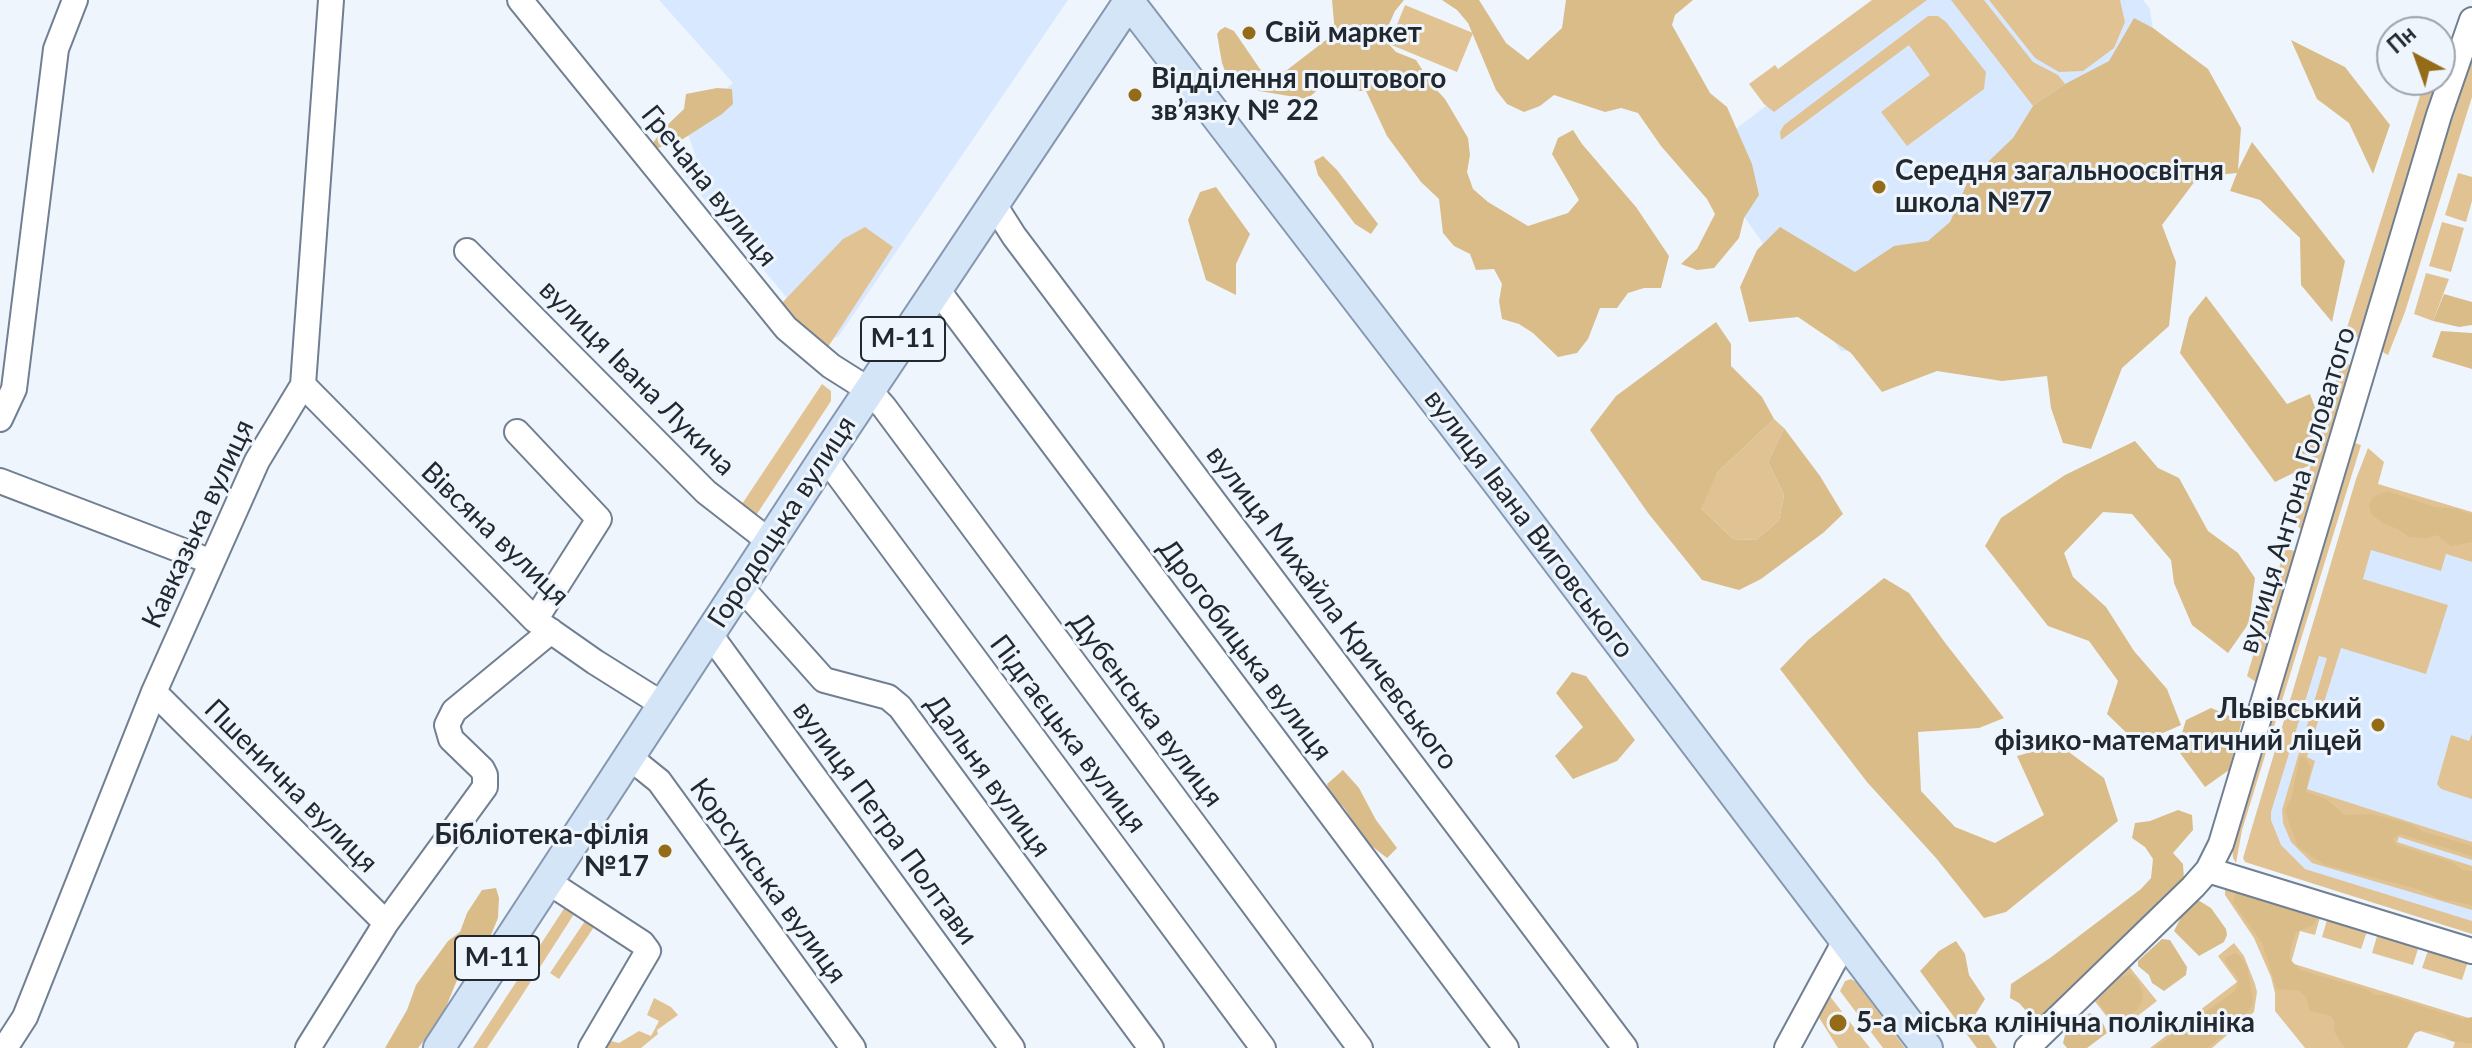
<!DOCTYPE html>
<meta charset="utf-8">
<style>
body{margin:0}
#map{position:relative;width:2472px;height:1048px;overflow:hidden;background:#eff5fd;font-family:Lato,sans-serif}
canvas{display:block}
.north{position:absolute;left:2376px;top:16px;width:80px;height:80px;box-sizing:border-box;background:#eff5fd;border:2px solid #9da3ab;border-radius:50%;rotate:319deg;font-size:22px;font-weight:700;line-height:32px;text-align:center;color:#222830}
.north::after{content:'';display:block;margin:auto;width:28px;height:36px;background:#946b16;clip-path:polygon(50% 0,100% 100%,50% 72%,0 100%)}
</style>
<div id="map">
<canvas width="2472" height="1048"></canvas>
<div class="north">Пн</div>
</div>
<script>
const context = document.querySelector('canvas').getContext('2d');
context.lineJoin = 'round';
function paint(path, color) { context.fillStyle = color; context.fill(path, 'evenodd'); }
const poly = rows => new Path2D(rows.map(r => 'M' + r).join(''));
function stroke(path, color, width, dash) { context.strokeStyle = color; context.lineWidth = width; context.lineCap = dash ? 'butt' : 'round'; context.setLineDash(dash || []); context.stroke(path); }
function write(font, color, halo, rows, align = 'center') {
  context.font = font + ' Lato,sans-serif'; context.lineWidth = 6; context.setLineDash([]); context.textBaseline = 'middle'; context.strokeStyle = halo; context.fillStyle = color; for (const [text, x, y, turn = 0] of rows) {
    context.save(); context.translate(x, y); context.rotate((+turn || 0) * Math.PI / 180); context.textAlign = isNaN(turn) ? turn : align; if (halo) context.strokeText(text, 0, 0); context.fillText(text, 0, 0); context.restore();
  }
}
paint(poly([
 [659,0,1068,0,838,337,822,340,684,175,696,157,685,125,733,83],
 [1906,0,2143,0,2150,9,2156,52,1896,347,1841,351,1700,156],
 [2472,512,2472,932,2294,875,2249,836,2334,557]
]), '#d8e9ff');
paint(poly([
 [1872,0,1927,0,1774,112,1764,104,1749,84,1775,65,1778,69],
 [1951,0,1984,0,2033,62,2058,75,2065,84,2033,106],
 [1989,0,2120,0,2125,22,2114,48,2083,71,2059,72,2035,58],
 [1405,5,1473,33,1457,72,1389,44],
 [1928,16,1938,16,1946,22,1986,72,1984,89,1907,146,1881,112,1930,75,1909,45,1781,140,1780,132,1784,125],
 [2472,53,2472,97,2405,312,2388,355,2384,353,2382,349,2391,324,2395,297],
 [2425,80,2438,80,2364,339,2345,334],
 [2458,173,2472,177,2472,201,2466,222,2445,215],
 [2442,222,2464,228,2451,272,2429,266],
 [865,227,893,247,828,347,815,346,779,306,843,239],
 [2426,273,2449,279,2433,321,2414,314],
 [2341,363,2353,365,2306,535,2294,522],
 [822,384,831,391,831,401,755,517,736,513],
 [1774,419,1784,428,1768,462,1784,495,1779,520,1756,540,1733,539,1700,507,1718,472],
 [2352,442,2361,445,2242,830,2236,863,2233,858,2232,845],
 [2368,448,2384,462,2378,484,2472,512,2472,562,2446,554,2441,571,2371,550,2363,579,2448,605,2426,674,2341,648,2307,757,2315,761,2307,789,2472,842,2472,860,2399,837,2397,842,2472,866,2472,910,2312,863,2291,842,2283,823,2282,810,2327,658,2319,656,2271,812,2271,820,2281,845,2305,869,2472,921,2472,934,2245,862,2243,858,2356,479],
 [2285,548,2300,553,2262,686,2247,676],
 [2472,734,2472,799,2441,789,2437,784,2451,735,2469,741],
 [2225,887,2323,907,2315,935,2300,931,2291,963,2472,1019,2472,1048,2453,1048,2455,1042,2417,1030,2400,1048,2305,1048,2275,1011,2275,993,2271,977,2254,938,2225,895],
 [567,904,576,911,519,1000,487,1048,473,1048],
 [2330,910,2370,923,2361,949,2322,937],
 [587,918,596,924,559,979,550,973],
 [2380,926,2421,939,2413,965,2372,953],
 [2431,942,2470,955,2462,980,2422,968],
 [2234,943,2244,956,2255,984,2257,992,2254,1012,2212,1048,2150,1048,2237,982,2218,956],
 [2128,965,2157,1001,2118,1031,2093,999],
 [1851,979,1856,982,1905,1048,1883,1048,1840,991,1845,981],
 [1829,995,1870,1048,1838,1048,1818,1016],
 [654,998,671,1007,678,1015,657,1030,658,1034,641,1048,605,1048,611,1041,619,1043,639,1031,651,1036,659,1021,647,1015]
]), '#e1c393');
paint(poly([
 [1332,0,1404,0,1395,11,1383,38,1396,52,1416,60,1432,85,1445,99,1468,138,1470,155,1467,172,1473,189,1488,202,1528,226,1568,213,1579,200,1552,154,1558,138,1573,130,1582,144,1636,207,1669,256,1661,288,1644,288,1628,293,1617,308,1600,308,1588,339,1577,353,1558,357,1533,333,1519,324,1502,319,1499,301,1502,284,1494,269,1476,270,1470,254,1454,246,1443,233,1439,199,1421,182,1387,136,1366,91,1349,91,1336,82,1320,88,1307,99,1259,91,1245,83,1228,79,1222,63,1217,34,1220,30,1225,27,1234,31,1260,69,1272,76,1287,70,1335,33],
 [1442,0,1479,0,1506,43,1528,60,1562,28,1566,0,1693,0,1675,15,1672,25,1710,93,1727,107,1752,164,1759,195,1744,218,1739,238,1714,268,1697,270,1681,264,1697,249,1715,214,1707,199,1661,146,1638,113,1621,108,1605,112,1554,95,1540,106,1524,112,1507,104,1496,90,1468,23,1457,10],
 [2134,18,2153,28,2208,69,2241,128,2238,170,2252,142,2345,261,2332,322,2301,285,2300,238,2260,200,2230,191,2237,173,2198,177,2162,225,2176,262,2169,326,2122,368,2091,449,2063,443,2051,408,2047,376,2002,381,1937,371,1882,392,1851,353,1798,317,1749,322,1740,287,1757,250,1780,227,1855,272,1894,246,1928,241,1950,222,1968,181,2013,138,2033,106,2065,84,2109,61],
 [2291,40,2345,67,2390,125,2373,174,2349,123,2317,99],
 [717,88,732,89,733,104,722,114,683,139,655,149,653,143,662,130,684,109,686,94],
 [1323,156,1337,170,1378,224,1371,234,1355,224,1318,175,1314,161],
 [1216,187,1250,234,1236,264,1236,295,1206,280,1188,220,1200,192],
 [2444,294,2472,302,2472,325,2459,327,2433,321],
 [2206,296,2287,404,2310,394,2324,432,2316,462,2275,482,2180,353,2189,317],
 [1716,322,1731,344,1731,366,1762,397,1774,419,1718,472,1701,508,1733,539,1756,540,1779,520,1784,495,1768,462,1784,428,1820,476,1843,514,1823,533,1761,579,1739,590,1702,580,1648,513,1590,430,1616,396],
 [2441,331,2472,333,2472,369,2432,357],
 [2135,441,2158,468,2179,478,2208,531,2238,553,2255,578,2249,623,2228,653,2192,625,2174,583,2171,560,2132,514,2103,512,2064,553,2073,577,2106,607,2134,651,2167,689,2181,725,2138,744,2107,714,2118,681,2089,641,2048,626,1985,546,2001,518,2065,475],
 [2387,491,2435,507,2457,509,2472,515,2472,542,2451,546,2437,535,2427,538,2409,537,2398,529,2384,524,2372,515,2369,505,2373,497],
 [1884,578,1909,593,1946,644,2004,718,1979,728,1918,732,1921,791,1955,827,1995,843,2044,815,2017,756,2042,749,2066,750,2104,778,2118,821,2006,912,1984,918,1936,858,1867,782,1780,669,1808,640],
 [1572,672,1586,676,1635,740,1617,761,1573,779,1555,756,1583,727,1556,693],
 [2211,708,2242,721,2229,770,2205,787,2177,749,2186,720],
 [2303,756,2311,767,2306,792,2326,799,2345,815,2372,814,2411,824,2422,831,2472,846,2472,856,2400,834,2393,839,2396,845,2452,862,2462,870,2472,871,2472,905,2440,899,2417,889,2325,865,2298,847,2285,811,2291,799,2300,757],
 [1343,770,1359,788,1376,820,1397,848,1387,858,1364,840,1345,809,1329,791,1327,784],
 [2178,810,2192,815,2193,830,2173,853,2183,864,2184,879,2043,1020,2029,1014,2019,1003,2010,998,2011,984,2050,958,2141,889,2151,878,2153,859,2145,847,2132,838,2135,823,2150,821],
 [496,888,499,898,498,918,491,935,463,955,460,973,441,1019,418,1048,385,1048,407,1010,416,985,448,941,460,932,467,913,482,890],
 [2241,890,2315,912,2317,919,2313,925,2296,932,2292,942,2289,958,2300,970,2366,989,2374,995,2386,995,2462,1019,2472,1017,2472,1044,2451,1041,2443,1033,2423,1030,2415,1033,2407,1048,2345,1048,2334,1031,2335,1022,2331,1016,2310,1011,2306,998,2300,991,2277,989,2262,943,2233,902,2236,893],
 [2198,900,2211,908,2226,929,2227,935,2224,942,2199,956,2174,931,2181,917],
 [2162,939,2170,940,2187,967,2186,975,2164,991,2152,983,2149,975,2138,966,2138,961],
 [1956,941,1965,954,1969,975,1985,999,1975,1015,1997,1048,1977,1048,1920,971,1939,951],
 [2235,953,2240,956,2247,966,2252,995,2253,1003,2242,1020,2207,1048,2155,1048,2196,1016,2204,1013,2235,991,2239,979,2226,963,2225,958],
 [2131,974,2138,981,2143,993,2142,1001,2138,1009,2118,1025,2112,1021,2099,1003,2099,999,2121,977],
 [2090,1013,2103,1023,2107,1033,2087,1048,2067,1048,2063,1043,2065,1035,2083,1017]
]), '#dabc89');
const minor = poly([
 [520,0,786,328,831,366,869,390,884,407,1360,1048],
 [993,203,1014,236,1625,1048],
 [467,251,706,492,769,541],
 [936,288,1506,1048],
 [303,385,535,620,595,662,662,704],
 [0,419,14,389,56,49,75,0],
 [517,432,599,519,535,620],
 [825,457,1263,1048],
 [0,481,212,562],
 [740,586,824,680,888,697,900,707,1151,1048],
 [709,633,1012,1048],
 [154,692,386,923],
 [628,756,659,781,853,1048],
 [2208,870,2472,951],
 [547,881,642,943,648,951,591,1048],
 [5,1048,25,1017,154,692,257,461,303,385,331,0],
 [308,1048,386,923,485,787,485,775,482,769,451,739,447,725,454,711,551,631],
 [1787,1048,1845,941],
 [2027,1048,2193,887,2208,870,2221,844,2439,115,2472,20]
]);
const major = poly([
 [1129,2,1503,489,1927,1048],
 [439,1048,825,457,1130,0]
]);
stroke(minor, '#707f91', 28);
stroke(major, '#8497af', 34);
stroke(minor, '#fff', 24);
stroke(major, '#d5e5f8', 30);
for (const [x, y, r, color] of [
 [1249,33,8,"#946b16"],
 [1135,95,8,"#946b16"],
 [1879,187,8,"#946b16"],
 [2378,725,8,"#946b16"],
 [665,851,8,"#946b16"],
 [1838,1023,10,"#946b16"]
]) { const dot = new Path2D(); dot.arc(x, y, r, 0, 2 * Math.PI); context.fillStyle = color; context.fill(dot); stroke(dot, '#eff5fd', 3); }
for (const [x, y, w] of [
 [903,339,84],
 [497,958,84]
]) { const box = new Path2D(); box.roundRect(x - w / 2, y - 22, w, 44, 6); context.fillStyle = '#eff5fd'; context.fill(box); stroke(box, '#222830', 2); }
write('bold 26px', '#222830', null, [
 ["М-11",903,339],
 ["М-11",497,958]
]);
write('bold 28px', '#222830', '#eff5fd', [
 ["Свій маркет",1265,33],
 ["Відділення поштового",1151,79],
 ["зв’язку № 22",1151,111],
 ["Середня загальноосвітня",1895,171],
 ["школа №77",1895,203],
 ["Львівський",2362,709,"right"],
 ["фізико-математичний ліцей",2362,741,"right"],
 ["Бібліотека-філія",649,835,"right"],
 ["№17",649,867,"right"],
 ["5-а міська клінічна поліклініка",1856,1023]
], 'left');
write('28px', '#222830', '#eff5fd', [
 ["Гречана вулиця",709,186,51],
 ["вулиця Івана Лукича",637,378,45],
 ["вулиця Антона Головатого",2297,490,-73],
 ["Городоцька вулиця",782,522,-57],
 ["Кавказька вулиця",198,524,-65],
 ["вулиця Івана Виговського",1529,524,53],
 ["Вівсяна вулиця",495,534,44],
 ["вулиця Михайла Кричевського",1332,608,53],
 ["Дрогобицька вулиця",1245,650,53],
 ["Дубенська вулиця",1146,710,53],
 ["Підгаєцька вулиця",1068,734,53],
 ["Дальня вулиця",988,776,54],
 ["Пшенична вулиця",291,786,45],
 ["вулиця Петра Полтави",885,823,54],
 ["Корсунська вулиця",768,881,54]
]);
</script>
